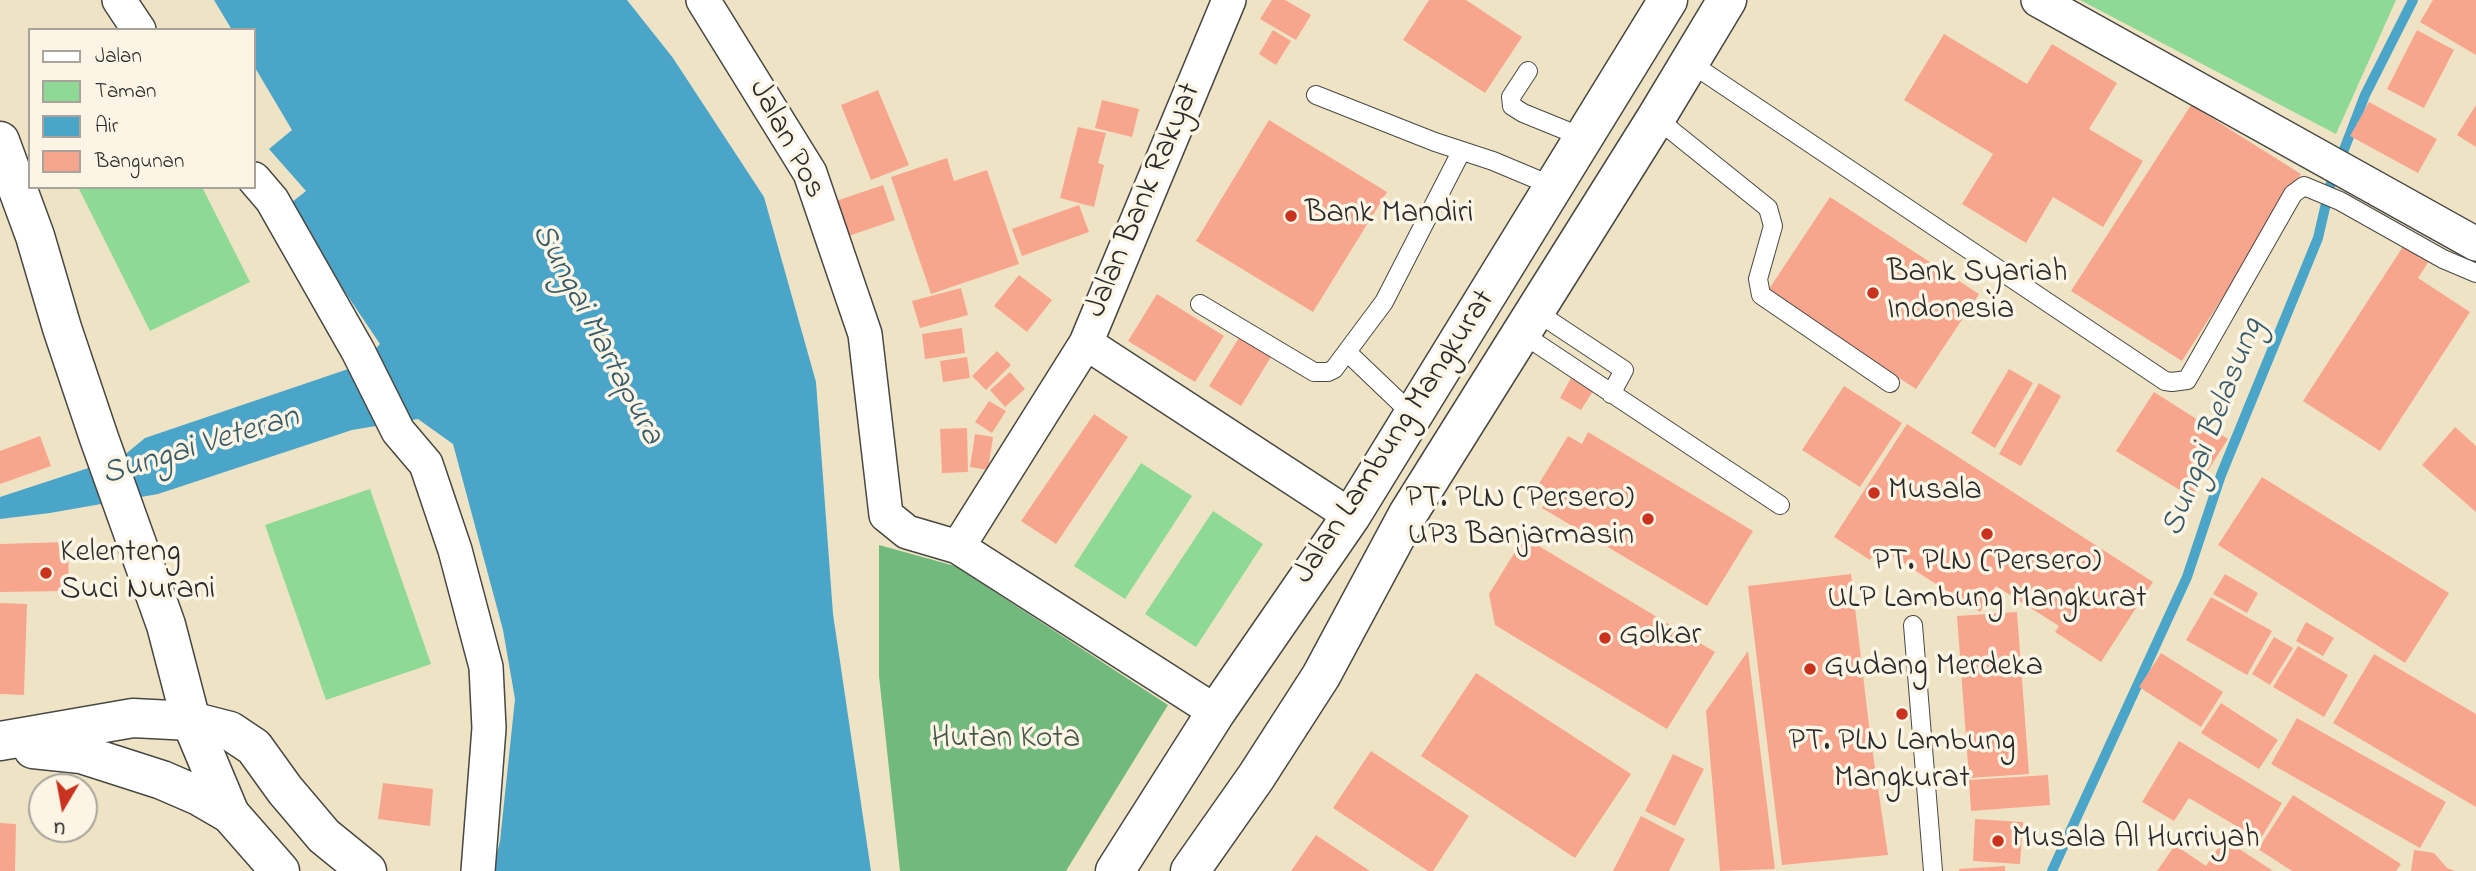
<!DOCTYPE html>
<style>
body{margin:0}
#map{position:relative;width:2476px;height:871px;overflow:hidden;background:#eee4c5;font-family:"Indie Flower",sans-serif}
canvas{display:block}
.legend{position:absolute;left:28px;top:28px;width:228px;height:161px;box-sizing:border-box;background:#fcf5e5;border:2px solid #a8a49b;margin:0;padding:9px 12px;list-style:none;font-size:21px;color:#2b2b2b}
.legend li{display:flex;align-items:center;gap:14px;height:35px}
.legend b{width:35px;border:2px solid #a8a49b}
.north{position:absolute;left:28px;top:773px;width:70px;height:70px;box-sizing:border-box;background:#fcf5e5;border:2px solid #a8a49b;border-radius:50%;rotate:190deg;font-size:19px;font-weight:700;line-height:28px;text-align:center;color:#2b2b2b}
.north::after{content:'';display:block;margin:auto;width:24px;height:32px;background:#c8321e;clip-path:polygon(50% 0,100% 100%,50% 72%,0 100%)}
</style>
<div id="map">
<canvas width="2476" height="871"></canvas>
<ul class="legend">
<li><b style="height:9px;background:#fff"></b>Jalan</li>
<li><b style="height:19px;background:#8ed995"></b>Taman</li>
<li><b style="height:19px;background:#4ba5c9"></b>Air</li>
<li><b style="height:19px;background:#f8a58e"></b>Bangunan</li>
</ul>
<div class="north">U</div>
</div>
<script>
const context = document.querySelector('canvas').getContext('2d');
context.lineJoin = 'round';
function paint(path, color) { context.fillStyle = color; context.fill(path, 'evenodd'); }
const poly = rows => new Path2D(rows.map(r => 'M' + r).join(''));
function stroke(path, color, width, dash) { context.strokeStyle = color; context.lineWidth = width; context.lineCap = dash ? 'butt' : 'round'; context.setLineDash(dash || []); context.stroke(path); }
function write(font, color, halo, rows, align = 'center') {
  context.font = font + ' "Indie Flower",sans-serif'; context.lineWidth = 7; context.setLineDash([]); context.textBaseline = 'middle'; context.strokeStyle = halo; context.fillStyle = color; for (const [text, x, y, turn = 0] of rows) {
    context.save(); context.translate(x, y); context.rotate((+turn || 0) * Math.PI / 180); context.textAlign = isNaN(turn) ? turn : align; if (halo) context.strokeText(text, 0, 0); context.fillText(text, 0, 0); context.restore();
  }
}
paint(poly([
 [2080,0,2396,0,2336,134],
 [78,187,202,187,250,282,150,331],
 [1141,463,1192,496,1125,599,1074,566],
 [370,489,431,664,326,700,265,525],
 [1213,511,1263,544,1196,647,1145,614]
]), '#8ed995');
paint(poly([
 [879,545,955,566,1168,705,1066,871,900,871,879,676]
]), '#72b97e');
paint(poly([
 [214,0,627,0,673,58,764,197,816,382,833,614,871,871,493,871,500,841,515,699,503,630,453,444,418,419,352,430,158,494,50,513,0,519,0,497,122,457,145,438,360,365,380,344,287,206,306,191,269,149,292,130,254,66,254,30,232,30]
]), '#4ba5c9');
stroke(poly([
 [2052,871,2187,577,2221,475,2318,238,2330,186,2365,95,2413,0]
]), '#4ba5c9', 10);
paint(poly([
 [1272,0,1285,0,1311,15,1296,40,1260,19],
 [1429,0,1466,0,1522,37,1485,93,1403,40],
 [2433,0,2476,0,2476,55,2420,22],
 [1273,30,1291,41,1276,65,1259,54],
 [2417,30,2454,50,2424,108,2387,89],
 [1944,34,2027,84,2052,44,2117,83,2089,129,2143,161,2103,227,2053,197,2026,243,1962,204,1993,154,1904,100],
 [878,90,909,165,871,180,841,105],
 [1102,100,1139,109,1132,137,1095,128],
 [2369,102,2437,139,2418,173,2350,136],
 [2191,105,2301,174,2182,361,2071,291],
 [2476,105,2476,147,2457,135],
 [1269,120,1387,192,1313,312,1196,241],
 [1078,127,1106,133,1098,163,1104,165,1094,207,1060,198],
 [947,158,954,181,987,170,1019,264,931,294,891,177],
 [883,185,895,220,840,239,827,204],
 [1830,197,1979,294,1916,389,1767,292],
 [1079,205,1089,232,1022,256,1012,229],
 [2404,245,2429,261,2418,278,2470,312,2380,451,2303,401],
 [1019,275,1052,300,1027,332,994,306],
 [961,288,968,315,920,328,912,301],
 [1157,294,1224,336,1195,382,1128,341],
 [962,328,965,353,925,359,922,334],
 [1242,333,1274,352,1241,406,1209,386],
 [997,351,1011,365,986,390,972,376],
 [967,357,970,378,943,382,940,361],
 [2009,369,2033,383,1995,448,1971,433],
 [1010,372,1025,389,1005,407,990,390],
 [1571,378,1593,391,1581,410,1560,398],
 [2039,383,2061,396,2021,466,1999,454],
 [1844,386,1902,423,1860,487,1802,450],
 [2154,392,2228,439,2191,497,2116,451],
 [989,401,1006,411,992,433,975,422],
 [1094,414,1128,437,1056,544,1021,521],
 [1907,424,2153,582,2101,662,2055,632,2059,626,1996,586,1980,612,1878,547,1870,560,1834,537],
 [2455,427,2476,446,2476,512,2422,465],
 [967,428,968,472,942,473,940,429],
 [1588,432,1753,531,1707,606,1542,508,1550,495,1537,487,1568,436,1582,444],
 [975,434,993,437,988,470,970,467],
 [40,436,51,466,0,484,0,451],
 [2262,477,2449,593,2405,663,2218,545],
 [1524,537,1715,652,1667,729,1495,625,1489,594],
 [68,542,69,591,0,592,0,544],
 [1851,574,1870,734,1888,855,1782,865,1748,586],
 [2225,574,2258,593,2247,613,2213,594],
 [2211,597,2272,631,2247,675,2186,640],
 [0,603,27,604,24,695,0,694],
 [2017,612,2029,774,1969,778,1957,616],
 [2306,622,2334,638,2323,656,2296,641],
 [2274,637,2293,648,2270,685,2252,674],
 [2298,646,2348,675,2324,717,2273,687],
 [1748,651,1775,869,1720,871,1706,711],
 [2161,653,2223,692,2201,727,2139,687],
 [2374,654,2476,714,2476,807,2333,723],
 [1476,673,1631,774,1575,858,1421,756],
 [2221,703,2278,740,2259,769,2201,733],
 [2297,718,2446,802,2420,848,2271,764],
 [2179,741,2282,803,2260,840,2189,798,2174,821,2142,802],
 [1371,751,1469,816,1433,871,1428,871,1333,808],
 [1673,754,1704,769,1675,826,1645,811],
 [2048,775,2050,805,1971,811,1969,780],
 [383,783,433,789,430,826,378,819],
 [2293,795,2401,864,2396,871,2292,871,2258,849],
 [1641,816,1685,839,1669,871,1613,871],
 [1975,819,2023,822,2020,864,1973,861],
 [0,823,16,824,15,871,0,871],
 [1316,835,1370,871,1291,871],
 [2224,839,2273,871,2157,871,2175,845,2206,866],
 [2414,850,2434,853,2447,868,2455,871,2411,871],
 [2005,866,2005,871,1959,871,1959,869]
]), '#f8a58e');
const lane = poly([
 [1689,62,2165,381,2172,382,2187,380,2293,194,2304,186,2340,201,2443,259,2476,273],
 [1528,71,1511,97,1512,106,1523,113,1582,137],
 [1316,95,1435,142,1493,161,1555,187],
 [1656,118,1768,208,1773,226,1758,279,1761,295,1890,383],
 [1200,304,1314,372,1328,372,1334,369,1384,302,1461,152],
 [1535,311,1624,370,1611,394],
 [1521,333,1780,505],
 [1347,352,1413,415],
 [1913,625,1933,871]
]);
const street = poly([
 [119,0,139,30],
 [703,0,810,173,865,334,886,515,907,532,958,547,1086,343],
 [1229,0,1086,343,1351,516],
 [2038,0,2476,244],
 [254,179,272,200,358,351,398,431,426,464,455,550,486,667,489,728,478,871],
 [958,547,1216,712]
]);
const secondary = poly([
 [0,141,35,236,62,328,99,438,166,625,191,721,230,814]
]);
const primary = poly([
 [0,741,133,718,191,721,230,731,254,747,285,790,324,836,367,871],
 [33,749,81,754,162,780,199,796,230,814,280,871]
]);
const highway = poly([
 [1115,871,1216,712,1351,516,1668,0],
 [1190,871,1256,777,1321,676,1408,514,1656,118,1727,0]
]);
stroke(lane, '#484742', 20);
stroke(street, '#484742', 36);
stroke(secondary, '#484742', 41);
stroke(primary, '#484742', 41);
stroke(highway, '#484742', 41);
stroke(lane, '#fff', 18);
stroke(street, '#fff', 33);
stroke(secondary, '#fff', 38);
stroke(primary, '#fff', 38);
stroke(highway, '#fff', 38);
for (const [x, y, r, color] of [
 [1291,216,7,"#c8321e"],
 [1873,293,7,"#c8321e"],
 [1874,493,7,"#c8321e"],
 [1648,519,7,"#c8321e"],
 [1987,534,7,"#c8321e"],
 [46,573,7,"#c8321e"],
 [1605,638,7,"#c8321e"],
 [1810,669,7,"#c8321e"],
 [1902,714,7,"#c8321e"],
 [1998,841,7,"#c8321e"]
]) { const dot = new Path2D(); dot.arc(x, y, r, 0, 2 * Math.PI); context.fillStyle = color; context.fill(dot); stroke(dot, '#fcf5e5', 2.5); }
write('32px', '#2b2b2b', '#fcf5e5', [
 ["Jalan Pos",785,140,62],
 ["Jalan Bank Rakyat",1145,201,-67],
 ["Jalan Lambung Mangkurat",1396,438,-57]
]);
write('32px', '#2b2b2b', '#fcf5e5', [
 ["Bank Mandiri",1305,216],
 ["Bank Syariah",1887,275],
 ["Indonesia",1887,312],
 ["Musala",1888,493],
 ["PT. PLN (Persero)",1634,501,"right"],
 ["UP3 Banjarmasin",1634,538,"right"],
 ["Kelenteng",60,555],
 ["Suci Nurani",60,592],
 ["PT. PLN (Persero)",1987,564,"center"],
 ["ULP Lambung Mangkurat",1987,601,"center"],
 ["Golkar",1619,638],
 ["Gudang Merdeka",1824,669],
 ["PT. PLN Lambung",1902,744,"center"],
 ["Mangkurat",1902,781,"center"],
 ["Musala Al Hurriyah",2012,841]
], 'left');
write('32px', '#445646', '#fcf5e5', [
 ["Hutan Kota",1006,741]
]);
write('italic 33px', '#385c6a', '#fcf5e5', [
 ["Sungai Martapura",595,335,62],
 ["Sungai Belasung",2215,428,-69],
 ["Sungai Veteran",201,448,-17]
]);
</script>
